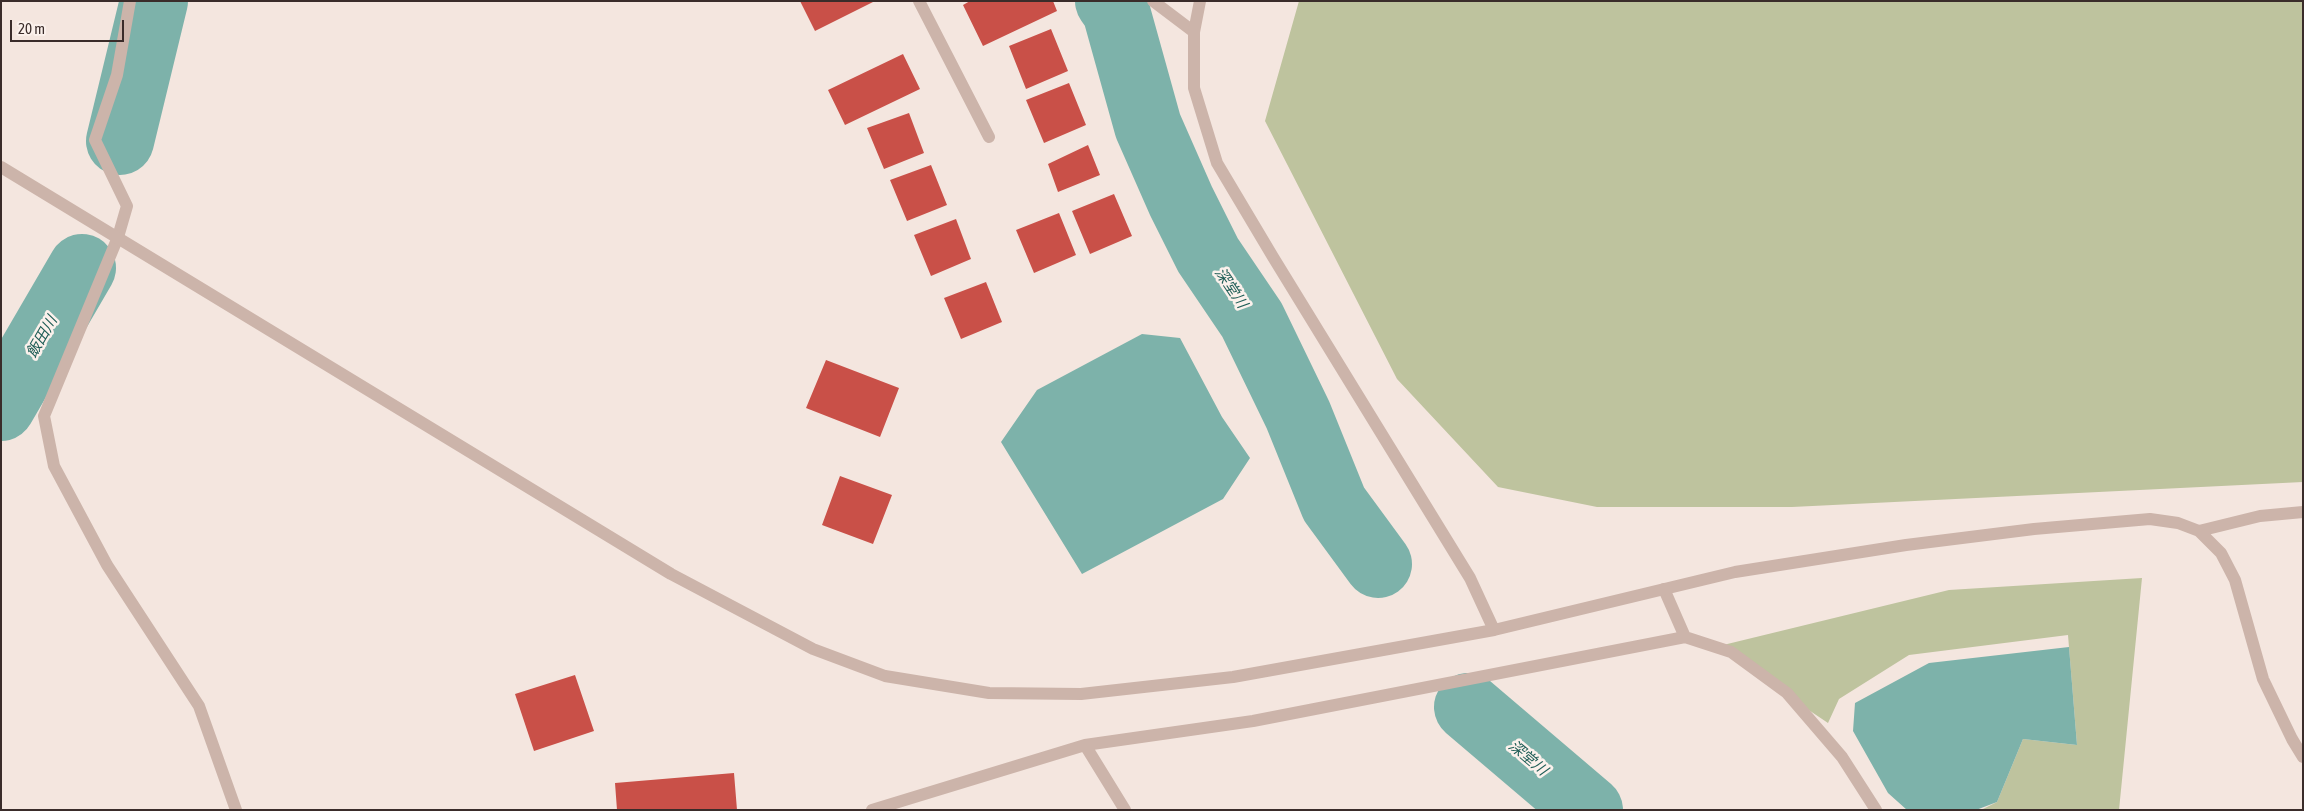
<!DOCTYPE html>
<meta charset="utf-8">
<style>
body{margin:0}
#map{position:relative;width:2304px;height:811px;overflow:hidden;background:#f4e6df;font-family:"Asap Condensed",sans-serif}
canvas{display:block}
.frame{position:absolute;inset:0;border:2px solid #3a2c2a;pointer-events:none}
.scale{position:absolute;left:10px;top:20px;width:114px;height:22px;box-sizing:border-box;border:2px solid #3a2c2a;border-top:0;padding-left:6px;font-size:15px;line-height:18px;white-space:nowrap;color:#3a2c2a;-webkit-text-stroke:4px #fbf1ec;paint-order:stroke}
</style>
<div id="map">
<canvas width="2304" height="811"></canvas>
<div class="frame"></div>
<div class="scale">20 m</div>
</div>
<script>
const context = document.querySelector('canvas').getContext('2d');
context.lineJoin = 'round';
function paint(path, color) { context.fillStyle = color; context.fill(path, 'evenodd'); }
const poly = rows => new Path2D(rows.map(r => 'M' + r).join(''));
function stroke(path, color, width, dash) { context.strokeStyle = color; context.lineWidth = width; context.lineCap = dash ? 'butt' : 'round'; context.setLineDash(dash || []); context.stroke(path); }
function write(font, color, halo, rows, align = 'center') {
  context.font = font + ' "Asap Condensed","Noto Sans JP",sans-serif'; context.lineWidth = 5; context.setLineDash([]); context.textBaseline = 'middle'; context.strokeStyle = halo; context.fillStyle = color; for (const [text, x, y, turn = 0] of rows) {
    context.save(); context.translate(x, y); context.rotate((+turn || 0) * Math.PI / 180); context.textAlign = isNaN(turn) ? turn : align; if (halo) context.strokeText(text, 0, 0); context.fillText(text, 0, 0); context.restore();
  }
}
paint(poly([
 [1299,1,2303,1,2303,482,1792,507,1597,507,1498,487,1397,379,1265,121],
 [2142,578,2119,810,1981,810,1997,802,2023,739,2077,745,2068,635,1909,655,1839,699,1828,723,1715,647,1949,590]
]), '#bec39e');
paint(poly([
 [1142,334,1180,338,1222,417,1250,458,1223,499,1082,574,1001,442,1037,390],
 [2069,647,2077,745,2023,739,1997,802,1976,810,1907,810,1888,793,1853,731,1855,703,1929,663]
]), '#7db2aa');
stroke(poly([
 [1109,1,1116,11,1148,126,1181,201,1208,255,1252,320,1298,415,1334,504,1378,564],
 [120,141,154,1],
 [1,407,82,268],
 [1468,707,1589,810]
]), '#7db2aa', 68);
paint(poly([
 [800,1,875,1,815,31],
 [970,1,1053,1,1057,11,983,46,963,5],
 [1051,29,1068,71,1026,89,1009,46],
 [903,54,920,89,845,125,828,90],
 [1069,83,1086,125,1044,143,1026,100],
 [909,113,924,153,884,169,867,128],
 [1088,145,1100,175,1058,192,1048,164],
 [931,165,947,205,907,221,890,180],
 [1114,194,1132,236,1090,254,1072,211],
 [1059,213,1076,255,1034,273,1016,230],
 [956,219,971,259,931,276,914,235],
 [986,282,1002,322,961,339,944,298],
 [826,360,899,388,880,437,806,408],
 [840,476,892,495,873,544,822,525],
 [575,675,594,731,534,751,515,694],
 [734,773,737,810,617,810,615,783]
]), '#c95048');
stroke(poly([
 [130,1,117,75,95,140,127,206,118,237,44,416,54,466,107,565,199,706,236,810],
 [919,1,989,137],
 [1153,1,1194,32],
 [1664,589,1685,637,1731,652,1787,693,1842,757,1876,810],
 [1085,745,1125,810],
 [872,810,1085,745,1253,721,1685,637]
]), '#ccb4aa', 12);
stroke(poly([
 [1200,1,1194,32,1194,88,1217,163,1273,257,1470,578,1494,630],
 [1,167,671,574,813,649,885,676,989,693,1081,694,1233,677,1494,630,1735,572,1906,545,2034,529,2150,519,2178,523,2199,531,2221,553,2235,580,2263,679,2292,739,2303,757],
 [2199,531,2260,516,2303,512]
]), '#ccb4aa', 12);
write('italic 15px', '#1e5d56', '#fbf1ec', [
 ["深堂川",1231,288,56],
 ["飯田川",42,337,-60],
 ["深堂川",1528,758,40]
]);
</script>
